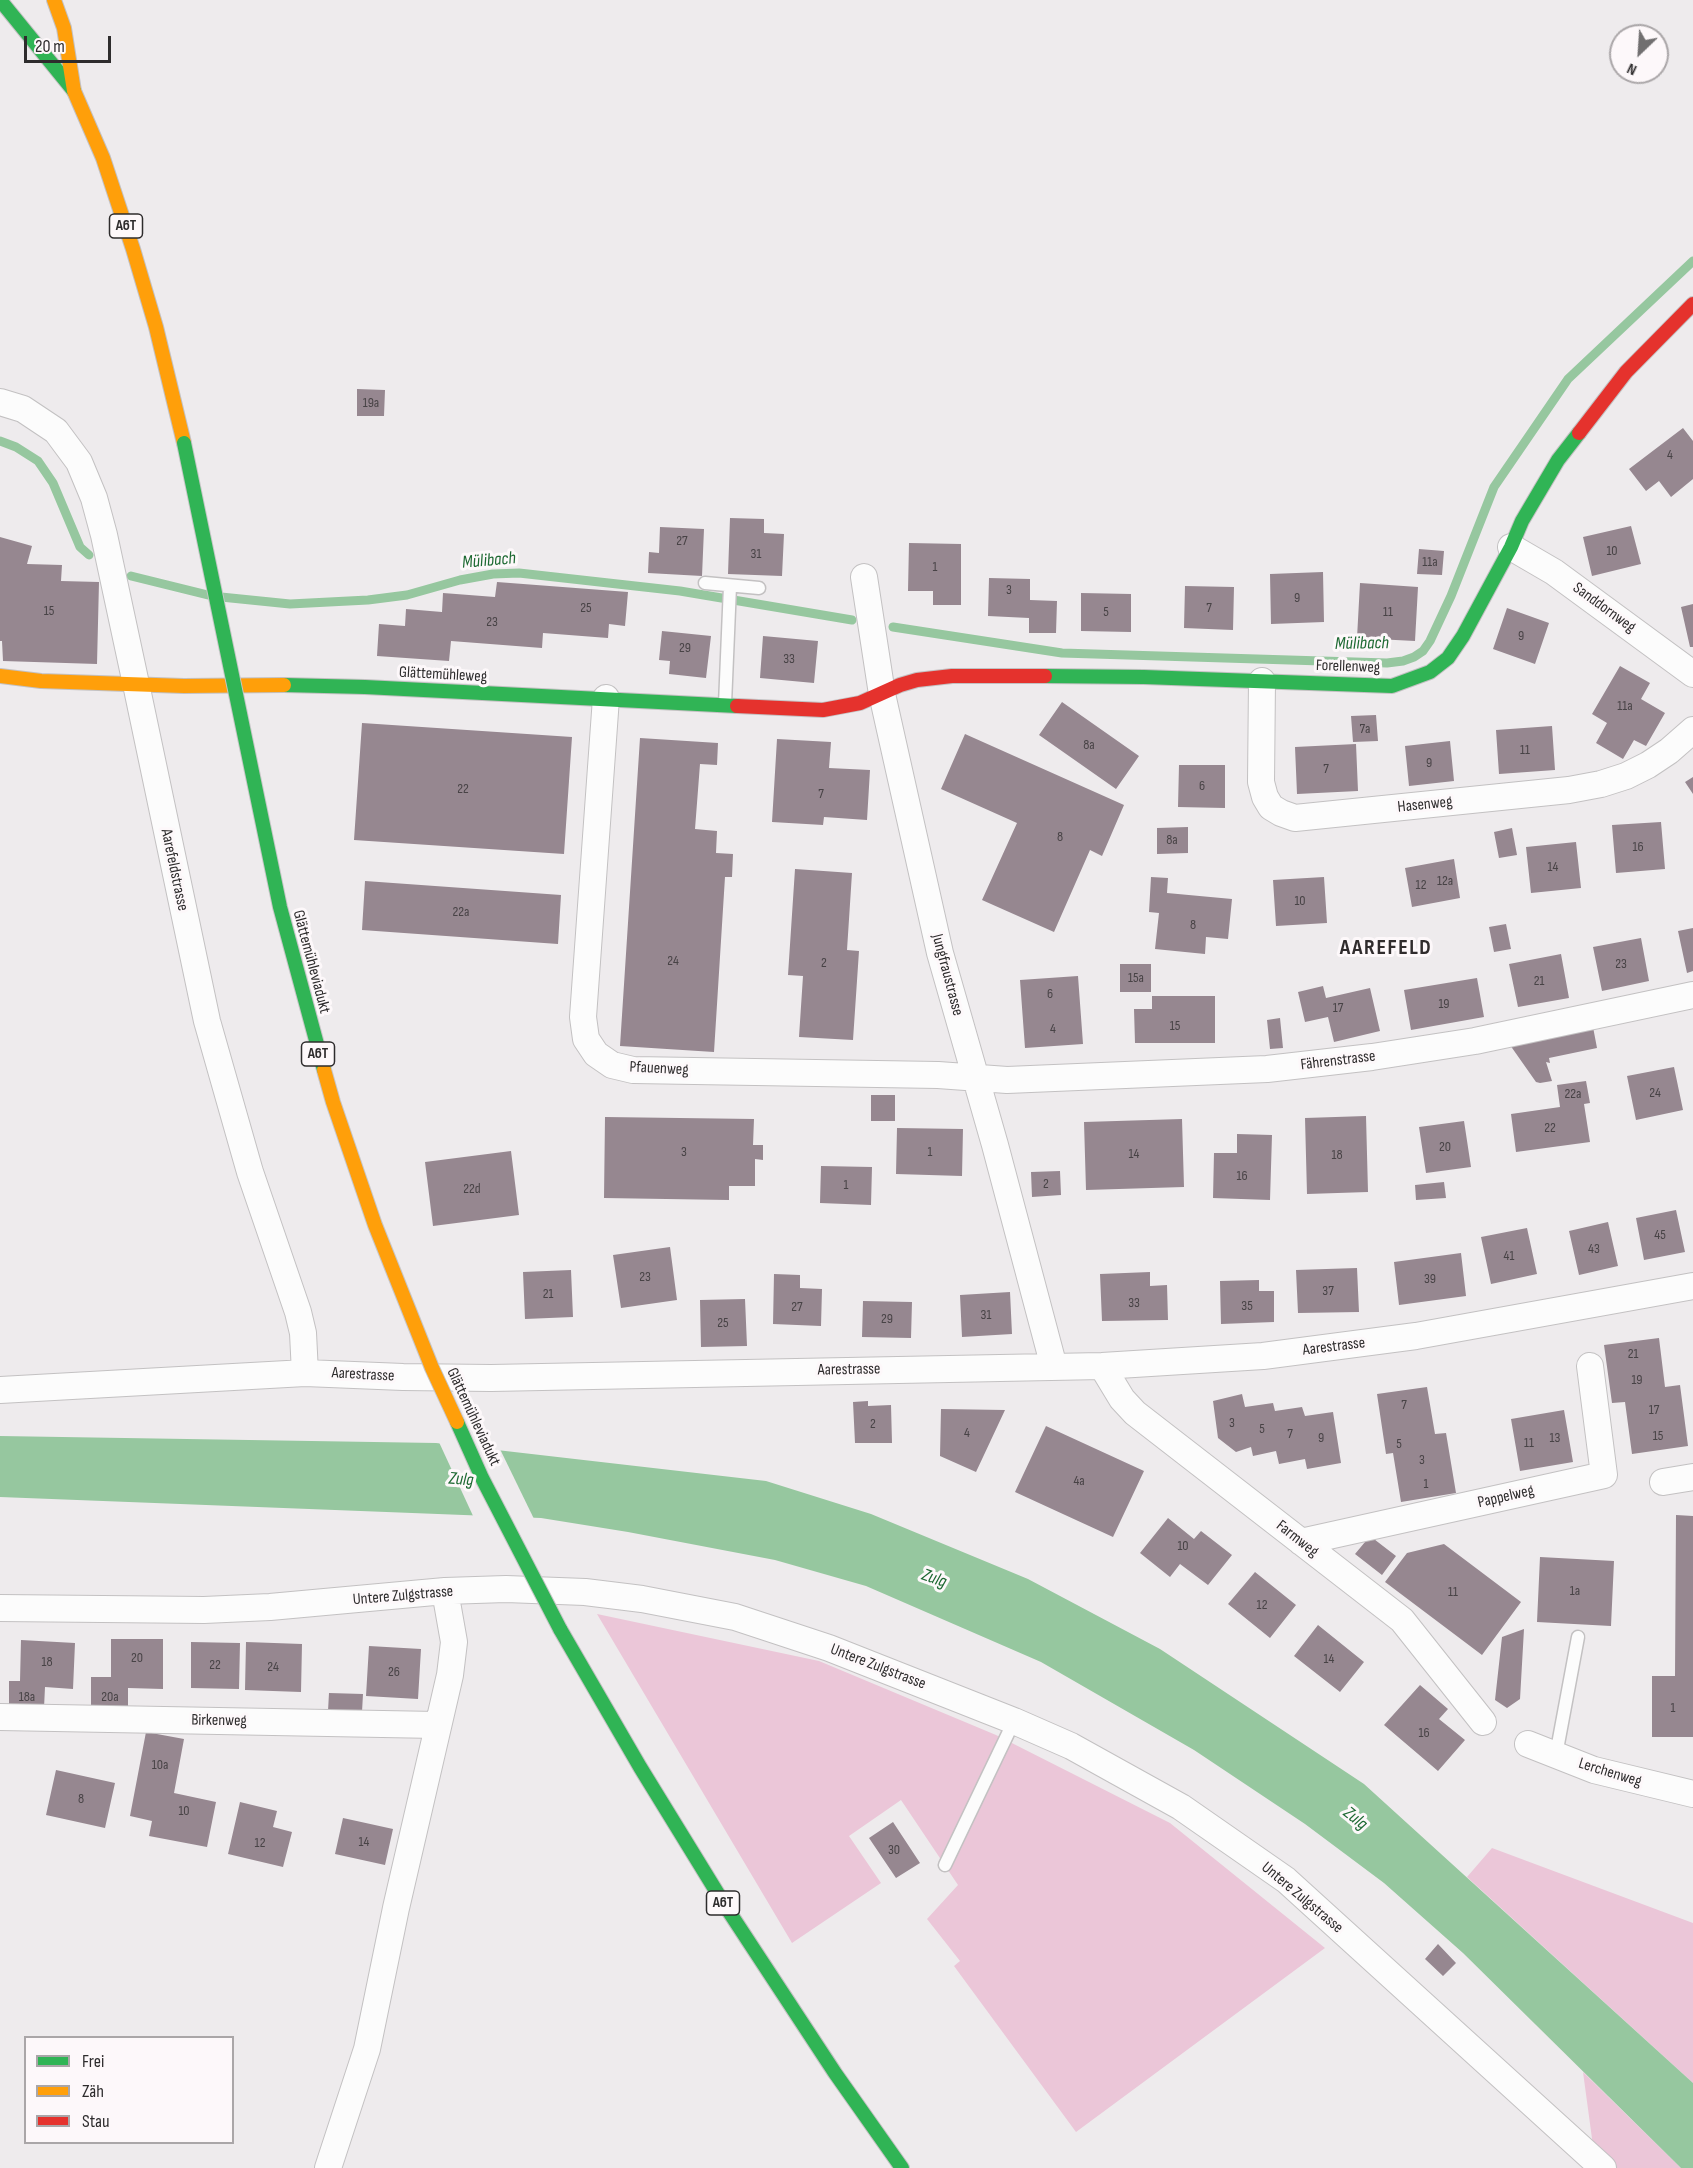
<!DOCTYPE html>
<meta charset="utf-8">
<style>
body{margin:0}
#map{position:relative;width:1693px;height:2168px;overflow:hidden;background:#eeebed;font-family:"Sofia Sans Condensed",sans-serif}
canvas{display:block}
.legend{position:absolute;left:24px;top:2036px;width:210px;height:108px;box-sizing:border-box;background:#fdf8fa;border:2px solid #aaa6a8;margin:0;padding:8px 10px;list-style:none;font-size:18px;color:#2e2c2d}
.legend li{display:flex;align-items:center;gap:12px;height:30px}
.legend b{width:30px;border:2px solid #aaa6a8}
.north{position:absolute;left:1609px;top:24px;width:60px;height:60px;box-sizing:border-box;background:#fdf8fa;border:2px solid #aaa6a8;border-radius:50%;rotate:205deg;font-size:16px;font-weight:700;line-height:24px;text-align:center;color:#2e2c2d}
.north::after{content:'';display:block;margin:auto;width:21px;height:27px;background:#716f70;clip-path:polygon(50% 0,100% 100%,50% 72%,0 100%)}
.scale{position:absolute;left:24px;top:36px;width:87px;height:27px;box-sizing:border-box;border:3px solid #2e2c2d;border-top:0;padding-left:8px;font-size:18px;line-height:21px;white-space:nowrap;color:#2e2c2d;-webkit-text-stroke:4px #fdf8fa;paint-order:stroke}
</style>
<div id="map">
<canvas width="1693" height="2168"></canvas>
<ul class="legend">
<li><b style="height:8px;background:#30b455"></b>Frei</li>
<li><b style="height:8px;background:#ff9f0a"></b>Zäh</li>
<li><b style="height:8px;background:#e5322d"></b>Stau</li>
</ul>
<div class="north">N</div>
<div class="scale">20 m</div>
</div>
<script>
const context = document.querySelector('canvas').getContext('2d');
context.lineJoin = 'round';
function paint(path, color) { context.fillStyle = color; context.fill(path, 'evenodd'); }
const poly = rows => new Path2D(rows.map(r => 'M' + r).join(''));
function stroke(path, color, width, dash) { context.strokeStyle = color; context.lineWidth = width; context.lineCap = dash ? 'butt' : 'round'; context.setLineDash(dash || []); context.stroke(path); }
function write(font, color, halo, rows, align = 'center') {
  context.font = font + ' "Sofia Sans Condensed",sans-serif'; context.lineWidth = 6; context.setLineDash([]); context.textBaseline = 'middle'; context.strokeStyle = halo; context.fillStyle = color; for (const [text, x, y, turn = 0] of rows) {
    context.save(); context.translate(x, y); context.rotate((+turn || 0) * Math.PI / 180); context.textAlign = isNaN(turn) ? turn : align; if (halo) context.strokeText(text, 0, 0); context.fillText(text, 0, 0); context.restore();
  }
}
paint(poly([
 [597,1614,819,1661,996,1735,1170,1823,1325,1948,1076,2132,954,1966,960,1961,927,1919,958,1885,901,1800,849,1836,881,1883,792,1943],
 [1492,1848,1693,1923,1693,2083,1467,1877],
 [1583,2072,1681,2168,1596,2168]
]), '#ebc6d8');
paint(poly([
 [0,1436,436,1443,766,1481,871,1514,1028,1579,1160,1649,1364,1784,1693,2083,1693,2168,1681,2168,1463,1953,1384,1883,1305,1824,1194,1750,1041,1662,866,1586,775,1560,628,1532,541,1518,0,1497]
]), '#96c79f');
paint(poly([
 [438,1440,499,1447,535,1521,474,1518]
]), '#eeebed');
stroke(poly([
 [0,441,16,447,38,461,53,483,80,547,89,555],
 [131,576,208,595],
 [221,597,290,604,368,600,407,595,460,580,493,574,519,573,680,591,852,620],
 [893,627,1062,653,1387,663,1403,661,1414,657,1423,651,1430,641,1451,596,1494,487,1568,379,1693,261]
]), '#96c79f', 9);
paint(poly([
 [357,389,385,390,384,416,357,416],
 [1683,428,1693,441,1693,479,1671,497,1659,481,1646,491,1629,469],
 [730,518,764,519,764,533,784,534,782,576,728,574],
 [1631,526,1641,564,1592,576,1583,537],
 [660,527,704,529,702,576,648,573,649,552,659,553],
 [0,537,32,546,27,564,62,565,61,581,99,582,97,664,3,661,2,641,0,641],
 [909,543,961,544,961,605,933,605,933,591,908,591],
 [1419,549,1444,551,1442,575,1417,574],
 [1323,572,1324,622,1271,624,1270,574],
 [989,578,1030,579,1030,600,1057,601,1056,633,1029,633,1029,618,988,616],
 [497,582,628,592,625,626,609,624,608,638,543,633,542,648,451,641,449,661,377,656,379,624,405,626,406,609,442,612,443,593,495,597],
 [1360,583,1418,587,1415,641,1357,638],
 [1185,586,1234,587,1233,630,1184,628],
 [1081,593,1131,594,1131,632,1081,631],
 [1693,604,1693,647,1690,647,1681,607],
 [1507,608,1549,623,1535,664,1493,649],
 [662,631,711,636,706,678,669,674,670,661,659,660],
 [763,636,818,641,814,683,760,678],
 [1620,666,1650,683,1641,699,1665,713,1646,746,1634,740,1623,759,1596,743,1607,723,1592,714],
 [1062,702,1139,756,1116,789,1039,735],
 [1376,715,1378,741,1353,742,1351,716],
 [362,723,572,737,564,854,354,840],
 [1552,726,1555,770,1499,774,1496,730],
 [965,734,1124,805,1102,856,1090,850,1054,932,982,900,1017,823,941,789],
 [640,738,718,743,717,765,700,764,695,829,717,831,716,853,733,854,732,877,725,877,714,1052,620,1046],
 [777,739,831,742,829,768,870,770,867,820,824,817,823,825,772,822],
 [1450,741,1454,781,1409,786,1405,746],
 [1356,744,1358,791,1297,794,1295,747],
 [1179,765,1225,765,1225,808,1178,807],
 [1693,777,1693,794,1685,782],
 [1661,822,1665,869,1616,873,1612,825],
 [1188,827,1188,853,1157,854,1157,828],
 [1512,828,1517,855,1499,858,1494,832],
 [1576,842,1581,888,1531,893,1526,847],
 [1454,859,1460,898,1412,907,1405,868],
 [795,869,852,873,847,950,859,951,853,1040,799,1037,803,976,788,975],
 [1151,877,1168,878,1167,893,1232,899,1228,939,1206,937,1205,954,1155,949,1159,913,1149,912],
 [1324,877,1327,923,1276,926,1273,880],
 [365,881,561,895,558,944,362,930],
 [1506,924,1511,949,1494,952,1489,927],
 [1693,928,1693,971,1687,973,1678,931],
 [1641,938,1649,981,1602,991,1593,947],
 [1561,954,1569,998,1518,1007,1509,964],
 [1120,964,1151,964,1151,992,1120,992],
 [1078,976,1083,1044,1025,1048,1020,980],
 [1477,978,1484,1017,1411,1030,1404,990],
 [1323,986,1326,998,1370,988,1380,1031,1334,1042,1328,1017,1305,1022,1298,992],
 [1152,996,1215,996,1215,1043,1135,1043,1134,1009,1152,1009],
 [1280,1018,1283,1048,1270,1049,1267,1020],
 [1593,1027,1597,1048,1549,1058,1550,1063,1546,1062,1552,1081,1540,1083,1536,1082,1510,1045],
 [1674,1067,1683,1110,1636,1120,1627,1076],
 [1586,1081,1590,1103,1584,1104,1590,1142,1516,1152,1511,1114,1560,1107,1557,1085],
 [871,1095,895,1095,895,1121,871,1121],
 [1366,1116,1368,1192,1307,1194,1305,1118],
 [605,1117,754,1119,753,1145,763,1145,763,1160,755,1159,755,1186,729,1186,729,1200,604,1198],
 [1182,1119,1184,1187,1086,1190,1084,1122],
 [1464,1121,1471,1167,1426,1173,1419,1127],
 [897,1128,963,1129,962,1176,896,1174],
 [1237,1134,1272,1135,1270,1200,1213,1198,1214,1153,1237,1153],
 [511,1151,519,1215,433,1226,425,1162],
 [821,1166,872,1167,871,1205,820,1203],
 [1060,1171,1061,1195,1032,1197,1031,1172],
 [1444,1182,1446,1198,1416,1200,1415,1185],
 [1676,1210,1685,1252,1644,1260,1636,1218],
 [1608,1222,1618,1266,1579,1275,1569,1231],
 [1527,1228,1537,1274,1491,1284,1481,1237],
 [670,1247,677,1300,621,1308,613,1255],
 [1461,1253,1466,1296,1399,1305,1394,1262],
 [1357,1268,1359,1312,1298,1313,1296,1270],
 [571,1270,573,1317,525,1319,523,1272],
 [1150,1272,1150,1286,1167,1285,1168,1320,1102,1321,1100,1274],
 [774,1274,800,1275,800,1288,822,1289,821,1326,773,1324],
 [1259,1280,1259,1291,1274,1291,1274,1322,1221,1324,1220,1281],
 [1010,1292,1012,1334,962,1337,960,1295],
 [745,1299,747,1346,701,1347,700,1300],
 [863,1301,912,1302,911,1338,862,1337],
 [1659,1338,1665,1387,1680,1385,1688,1446,1632,1454,1625,1402,1612,1403,1604,1345],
 [1427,1387,1435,1434,1446,1433,1456,1493,1401,1502,1393,1453,1386,1454,1377,1394],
 [1242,1394,1245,1407,1273,1403,1275,1411,1302,1407,1305,1416,1333,1412,1341,1463,1307,1469,1305,1459,1279,1464,1276,1451,1253,1456,1251,1447,1236,1452,1218,1438,1213,1401],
 [868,1401,868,1406,891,1405,892,1443,855,1443,853,1402],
 [941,1409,1005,1410,976,1472,940,1456],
 [1564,1410,1573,1462,1520,1471,1511,1419],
 [1046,1426,1144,1471,1113,1537,1015,1492],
 [1676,1515,1693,1516,1693,1737,1652,1737,1652,1676,1675,1676],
 [1168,1518,1194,1539,1201,1531,1232,1555,1208,1585,1180,1564,1170,1577,1140,1553],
 [1370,1536,1396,1556,1382,1575,1355,1554],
 [1444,1544,1521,1602,1482,1655,1385,1582,1407,1553],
 [1540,1557,1614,1561,1611,1626,1537,1622],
 [1255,1572,1296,1605,1270,1638,1228,1604],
 [1318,1625,1364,1662,1340,1692,1294,1656],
 [1524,1629,1520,1699,1507,1708,1495,1700,1502,1637],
 [111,1639,163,1639,163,1689,128,1688,128,1707,91,1706,91,1677,111,1677],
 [21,1640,75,1643,73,1689,45,1687,44,1708,9,1707,9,1681,20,1681],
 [191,1642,240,1643,239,1689,191,1688],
 [246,1642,302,1644,301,1692,245,1690],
 [369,1646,421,1649,418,1699,366,1696],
 [1420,1685,1448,1709,1439,1719,1465,1740,1438,1771,1384,1725],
 [329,1693,363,1694,362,1712,328,1711],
 [146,1732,184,1739,174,1793,216,1802,207,1847,149,1836,152,1821,130,1816],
 [56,1770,115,1783,105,1828,46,1815],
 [240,1802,277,1811,273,1827,292,1832,283,1867,228,1854],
 [343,1818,393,1829,385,1865,335,1854],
 [893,1822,920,1863,896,1878,869,1838],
 [1438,1944,1456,1963,1443,1976,1425,1959]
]), '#968790');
const lane = poly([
 [705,583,759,588],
 [725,704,730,586],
 [1556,1755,1578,1637],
 [945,1865,1014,1721]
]);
const street = poly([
 [0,402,23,409,56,431,79,462,94,498,104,535,136,684,207,1021,250,1172,298,1312,303,1333,305,1373],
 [1511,547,1554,572,1693,674],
 [864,577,882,694,940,953,995,1145,1054,1367],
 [1262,681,1261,782,1265,797,1271,807,1281,813,1295,818,1569,790,1601,784,1626,776,1648,765,1669,751,1693,730],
 [606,698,583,1017,586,1039,596,1054,612,1065,633,1070,938,1075,1007,1080,1267,1069,1372,1057,1475,1041,1693,995],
 [1102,1366,1122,1399,1135,1413,1402,1620,1483,1722],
 [0,1390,305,1373,403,1377,491,1378,1102,1366,1263,1356,1416,1336,1693,1286],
 [1663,1482,1693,1477],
 [1301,1542,1604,1475,1590,1366],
 [0,1608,204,1610,270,1607,445,1591,506,1589,585,1592,642,1599,735,1617,829,1648,1014,1721,1071,1746,1181,1807,1286,1880,1603,2168],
 [0,1717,437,1725],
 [1528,1744,1594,1770,1693,1794],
 [328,2168,367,2049,396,1908,450,1675,454,1642,445,1591]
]);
const fast = poly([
 [0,0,74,91],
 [1045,676,1144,677,1392,686,1430,672,1448,658,1463,636,1511,547,1522,521,1558,460,1579,433],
 [284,685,365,687,737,706],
 [560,1629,640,1767,726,1907,835,2073,902,2168]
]);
const slow = poly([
 [54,0,64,28,74,91,103,158,133,249,156,327,184,443],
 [0,676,41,681,184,686,284,685]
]);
const jam = poly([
 [1579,433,1626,372,1693,304],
 [737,706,823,710,860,703,900,685,917,680,952,676,1045,676]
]);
stroke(lane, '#c3c1c2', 15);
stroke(street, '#c3c1c2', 28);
stroke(fast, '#c3c1c2', 16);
stroke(slow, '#c3c1c2', 16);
stroke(jam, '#c3c1c2', 16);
stroke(lane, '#fcfcfc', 12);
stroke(street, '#fcfcfc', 26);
stroke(fast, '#30b455', 14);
stroke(slow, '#ff9f0a', 14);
stroke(jam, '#e5322d', 14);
const fastBridge = poly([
 [184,443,280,907,324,1070],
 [457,1422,482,1478,560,1629]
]);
const slowBridge = poly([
 [324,1070,333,1102,375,1225,432,1368,457,1422]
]);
stroke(fastBridge, '#c7c6c7', 16, []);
stroke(slowBridge, '#c7c6c7', 16, []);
stroke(fastBridge, '#30b455', 14);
stroke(slowBridge, '#ff9f0a', 14);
write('14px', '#484346', null, [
 ["19a",371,403],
 ["4",1670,455],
 ["27",682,541],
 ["10",1612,551],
 ["31",756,554],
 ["11a",1430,562],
 ["1",935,567],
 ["3",1009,590],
 ["9",1297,598],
 ["25",586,608],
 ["7",1209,608],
 ["15",49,611],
 ["5",1106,612],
 ["11",1388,612],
 ["23",492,622],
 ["9",1521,636],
 ["29",685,648],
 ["33",789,659],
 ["11a",1625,706],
 ["7a",1365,729],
 ["8a",1089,745],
 ["11",1525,750],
 ["9",1429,763],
 ["7",1326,769],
 ["6",1202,786],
 ["22",463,789],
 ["7",821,794],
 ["8",1060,837],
 ["8a",1172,840],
 ["16",1638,847],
 ["14",1553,867],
 ["12a",1445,881],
 ["12",1421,885],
 ["10",1300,901],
 ["22a",461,912],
 ["8",1193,925],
 ["24",673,961],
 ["2",824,963],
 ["23",1621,964],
 ["15a",1136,978],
 ["21",1539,981],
 ["6",1050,994],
 ["19",1444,1004],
 ["17",1338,1008],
 ["15",1175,1026],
 ["4",1053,1029],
 ["24",1655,1093],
 ["22a",1573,1094],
 ["22",1550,1128],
 ["20",1445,1147],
 ["3",684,1152],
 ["1",930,1152],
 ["14",1134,1154],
 ["18",1337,1155],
 ["16",1242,1176],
 ["2",1046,1184],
 ["1",846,1185],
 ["22d",472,1189],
 ["45",1660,1235],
 ["43",1594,1249],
 ["41",1509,1256],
 ["23",645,1277],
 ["39",1430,1279],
 ["37",1328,1291],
 ["21",548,1294],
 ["33",1134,1303],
 ["35",1247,1306],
 ["27",797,1307],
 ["31",986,1315],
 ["29",887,1319],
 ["25",723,1323],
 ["21",1633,1354],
 ["19",1637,1380],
 ["7",1404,1405],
 ["17",1654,1410],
 ["3",1232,1423],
 ["2",873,1424],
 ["5",1262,1429],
 ["4",967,1433],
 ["7",1290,1434],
 ["15",1658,1436],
 ["9",1321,1438],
 ["13",1555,1438],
 ["11",1529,1443],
 ["5",1399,1444],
 ["3",1422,1460],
 ["4a",1079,1481],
 ["1",1426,1484],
 ["10",1183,1546],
 ["1a",1575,1591],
 ["11",1453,1592],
 ["12",1262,1605],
 ["20",137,1658],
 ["14",1329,1659],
 ["18",47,1662],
 ["22",215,1665],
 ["24",273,1667],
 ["26",394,1672],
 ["18a",27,1697],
 ["20a",110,1697],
 ["1",1673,1708],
 ["16",1424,1733],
 ["10a",160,1765],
 ["8",81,1799],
 ["10",184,1811],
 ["14",364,1842],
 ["12",260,1843],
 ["30",894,1850]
]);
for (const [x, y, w] of [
 [126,226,33],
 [318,1054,33],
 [723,1903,33]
]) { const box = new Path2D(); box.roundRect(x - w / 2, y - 12, w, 24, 4.5); context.fillStyle = '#fdf8fa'; context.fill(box); stroke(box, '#2e2c2d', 1.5); }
write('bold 15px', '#2e2c2d', null, [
 ["A6T",126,226],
 ["A6T",318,1054],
 ["A6T",723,1903]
]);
write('16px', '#2e2c2d', '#fdf8fa', [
 ["Sanddornweg",1604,608,36],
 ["Forellenweg",1348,667,2],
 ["Glättemühleweg",443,675,3],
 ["Hasenweg",1425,805,-6],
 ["Aarefeldstrasse",174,870,78],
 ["Glättemühleviadukt",311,962,75],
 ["Jungfraustrasse",947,975,75],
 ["Fährenstrasse",1338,1061,-7],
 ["Pfauenweg",659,1069,3],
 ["Aarestrasse",1334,1347,-7],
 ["Aarestrasse",849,1370,-1],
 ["Aarestrasse",363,1375,3],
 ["Glättemühleviadukt",473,1417,65],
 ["Pappelweg",1506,1497,-13],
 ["Farmweg",1297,1539,38],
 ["Untere Zulgstrasse",403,1596,-5],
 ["Untere Zulgstrasse",878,1667,21],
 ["Birkenweg",219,1721,1],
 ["Lerchenweg",1610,1773,17],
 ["Untere Zulgstrasse",1302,1898,40]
]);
write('italic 18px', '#1d6932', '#fdf8fa', [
 ["Mülibach",489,561,-5],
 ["Mülibach",1362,644,-1],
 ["Zulg",461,1480,5],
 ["Zulg",934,1579,20],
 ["Zulg",1355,1819,39]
]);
context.letterSpacing = '1.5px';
write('bold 22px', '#302c2d', '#fdf8fa', [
 ["AAREFELD",1386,948]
]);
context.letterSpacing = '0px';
</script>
